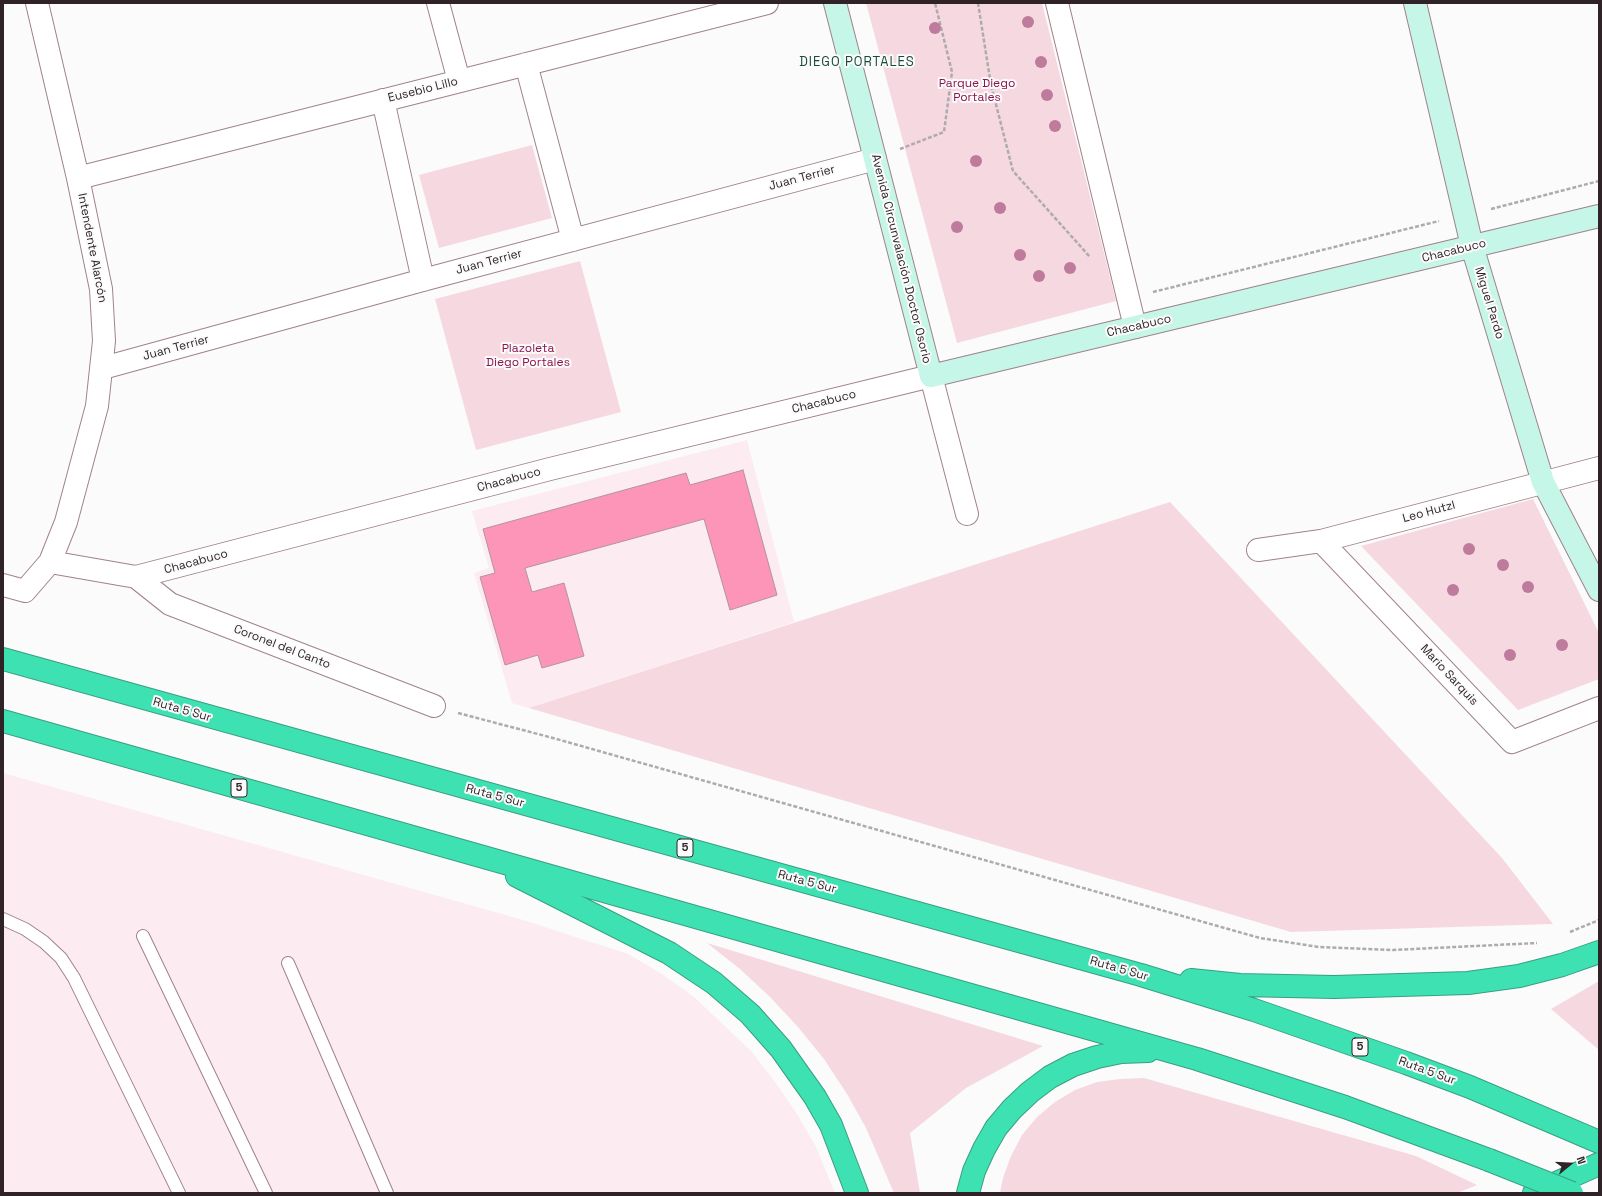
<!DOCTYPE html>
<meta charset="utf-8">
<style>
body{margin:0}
#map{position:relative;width:1602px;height:1196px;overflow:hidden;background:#fbfbfb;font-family:"Space Grotesk",sans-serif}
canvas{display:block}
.frame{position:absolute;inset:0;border:4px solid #2f2327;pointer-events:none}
.north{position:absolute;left:1550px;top:1144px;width:40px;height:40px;-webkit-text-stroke:3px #fbfbfb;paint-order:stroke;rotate:72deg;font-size:11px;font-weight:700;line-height:16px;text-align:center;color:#2f2327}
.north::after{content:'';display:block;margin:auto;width:14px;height:18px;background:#2f2327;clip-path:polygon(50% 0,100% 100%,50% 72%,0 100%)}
</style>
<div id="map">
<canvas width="1602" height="1196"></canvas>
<div class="frame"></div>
<div class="north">N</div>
</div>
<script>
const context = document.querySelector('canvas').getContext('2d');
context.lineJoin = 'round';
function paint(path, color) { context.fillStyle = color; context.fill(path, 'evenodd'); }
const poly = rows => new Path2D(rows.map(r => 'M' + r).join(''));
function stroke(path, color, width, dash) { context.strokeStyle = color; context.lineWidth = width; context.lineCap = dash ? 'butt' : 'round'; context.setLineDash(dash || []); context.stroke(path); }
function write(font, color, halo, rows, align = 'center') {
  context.font = font + ' "Space Grotesk",sans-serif'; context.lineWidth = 4; context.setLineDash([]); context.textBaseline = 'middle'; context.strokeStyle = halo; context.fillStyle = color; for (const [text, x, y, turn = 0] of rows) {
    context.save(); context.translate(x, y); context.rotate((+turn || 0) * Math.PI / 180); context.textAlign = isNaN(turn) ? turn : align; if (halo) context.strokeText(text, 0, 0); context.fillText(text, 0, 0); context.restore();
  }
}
paint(poly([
 [747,440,794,622,529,708,512,703,474,573,489,568,472,511],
 [3,773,523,920,628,954,662,974,694,997,751,1051,775,1082,797,1114,816,1147,835,1193,3,1193]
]), '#fcebf0');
paint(poly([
 [866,3,1042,3,1116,301,957,343],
 [532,145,552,218,439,248,419,175],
 [580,261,621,412,476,450,435,299],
 [1533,499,1599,633,1599,679,1518,710,1361,546],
 [1170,502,1502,858,1553,924,1291,932,529,708],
 [707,943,1043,1046,966,1088,910,1133,920,1193,894,1193,866,1128,847,1094,824,1059,798,1027,770,997,740,969],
 [1599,981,1599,1050,1551,1009],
 [1144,1078,1416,1156,1477,1185,1457,1193,1000,1193,1003,1178,1011,1156,1022,1135,1037,1117,1055,1102,1075,1090,1097,1082,1120,1079]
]), '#f6d8e1');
const building = poly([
 [743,470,777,595,730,610,704,519,525,568,532,592,564,583,584,656,542,668,538,655,505,665,480,577,495,573,483,529,686,473,690,485,743,470]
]);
paint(building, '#fc95b8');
stroke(building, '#b2949d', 1);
const service = poly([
 [3,919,25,929,44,942,61,958,74,978,179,1193],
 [143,936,266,1193],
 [288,963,387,1193]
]);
const minor = poly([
 [438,3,459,81],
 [1057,3,1135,327],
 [526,64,573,240],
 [383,100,423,280],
 [78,178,767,3],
 [103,368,423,280,875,159],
 [1321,541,1512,742,1599,708],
 [1258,550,1321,541,1599,468],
 [50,562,136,577,550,469,931,376,967,514],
 [136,577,170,604,434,706],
 [3,585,25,591,50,562,66,522,97,406,104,341,101,289,78,178,37,3]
]);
const secondary = poly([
 [835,3,931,376,1599,216],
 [1415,3,1472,246,1543,482,1599,590]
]);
const motorway = poly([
 [3,659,1141,975,1254,1010,1406,1063,1470,1087,1599,1142],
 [3,721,1197,1059,1345,1107,1489,1160],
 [517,876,669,953,714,983,750,1014,781,1049,815,1097,831,1125,857,1193],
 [1191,980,1240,985,1334,987,1468,983,1519,976,1562,965,1599,952],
 [968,1193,974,1171,984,1149,996,1128,1012,1109,1030,1092,1050,1077,1073,1065,1097,1057,1121,1052,1148,1051],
 [1534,1193,1599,1164]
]);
stroke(service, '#a0828a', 14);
stroke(minor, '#a0828a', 24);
stroke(secondary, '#a0828a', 24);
stroke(motorway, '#399f81', 24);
stroke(poly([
 [978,3,991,85,1013,171,1090,257],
 [900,149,944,132,952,72,935,3],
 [1491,209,1599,181],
 [1153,292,1439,221],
 [458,713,553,738,1260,938,1319,947,1393,950,1537,943],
 [1570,932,1599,920]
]), '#afabac', 2.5, [4, 2]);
stroke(service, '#fff', 12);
stroke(minor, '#fff', 22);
stroke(secondary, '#c5f6e8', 22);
stroke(motorway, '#3ee2b2', 22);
const motorwayBridge = poly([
 [1489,1160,1572,1193]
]);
stroke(motorwayBridge, '#399f81', 24, []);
stroke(motorwayBridge, '#3ee2b2', 22);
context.fillStyle = '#be7b9b';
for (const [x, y] of [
 [1028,22],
 [935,28],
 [1041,62],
 [1047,95],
 [1055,126],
 [976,161],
 [1000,208],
 [957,227],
 [1020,255],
 [1070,268],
 [1039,276],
 [1469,549],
 [1503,565],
 [1528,587],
 [1453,590],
 [1562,645],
 [1510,655]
]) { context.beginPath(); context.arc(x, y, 6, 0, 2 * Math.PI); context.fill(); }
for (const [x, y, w] of [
 [239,788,16],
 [685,848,16],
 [1360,1047,16]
]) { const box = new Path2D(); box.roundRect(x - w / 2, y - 9, w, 18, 3); context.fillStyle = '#fbfbfb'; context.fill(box); stroke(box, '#2f2327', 1); }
write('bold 11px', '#2f2327', null, [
 ["5",239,788],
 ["5",685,848],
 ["5",1360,1047]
]);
write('12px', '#8c134d', '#fbfbfb', [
 ["Parque Diego",977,84],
 ["Portales",977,98],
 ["Plazoleta",528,349],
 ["Diego Portales",528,363]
]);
write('12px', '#2f2327', '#fbfbfb', [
 ["Eusebio Lillo",423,90,-14],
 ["Juan Terrier",802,178,-15],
 ["Intendente Alarcón",92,248,79],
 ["Chacabuco",1454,251,-14],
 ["Avenida Circunvalación Doctor Osorio",901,259,76],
 ["Juan Terrier",489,262,-15],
 ["Miguel Pardo",1489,303,73],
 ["Chacabuco",1139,326,-13],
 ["Juan Terrier",176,348,-15],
 ["Chacabuco",824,402,-14],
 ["Chacabuco",509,480,-15],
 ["Leo Hutzl",1429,512,-15],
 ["Chacabuco",196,562,-15],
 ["Coronel del Canto",282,647,21],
 ["Mario Sarquis",1449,675,47],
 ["Ruta 5 Sur",182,710,16],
 ["Ruta 5 Sur",495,796,15],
 ["Ruta 5 Sur",807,882,15],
 ["Ruta 5 Sur",1119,969,16],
 ["Ruta 5 Sur",1427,1071,20]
]);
context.letterSpacing = '1px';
write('13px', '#194a3a', '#fbfbfb', [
 ["DIEGO PORTALES",857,62]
]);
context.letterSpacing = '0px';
</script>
